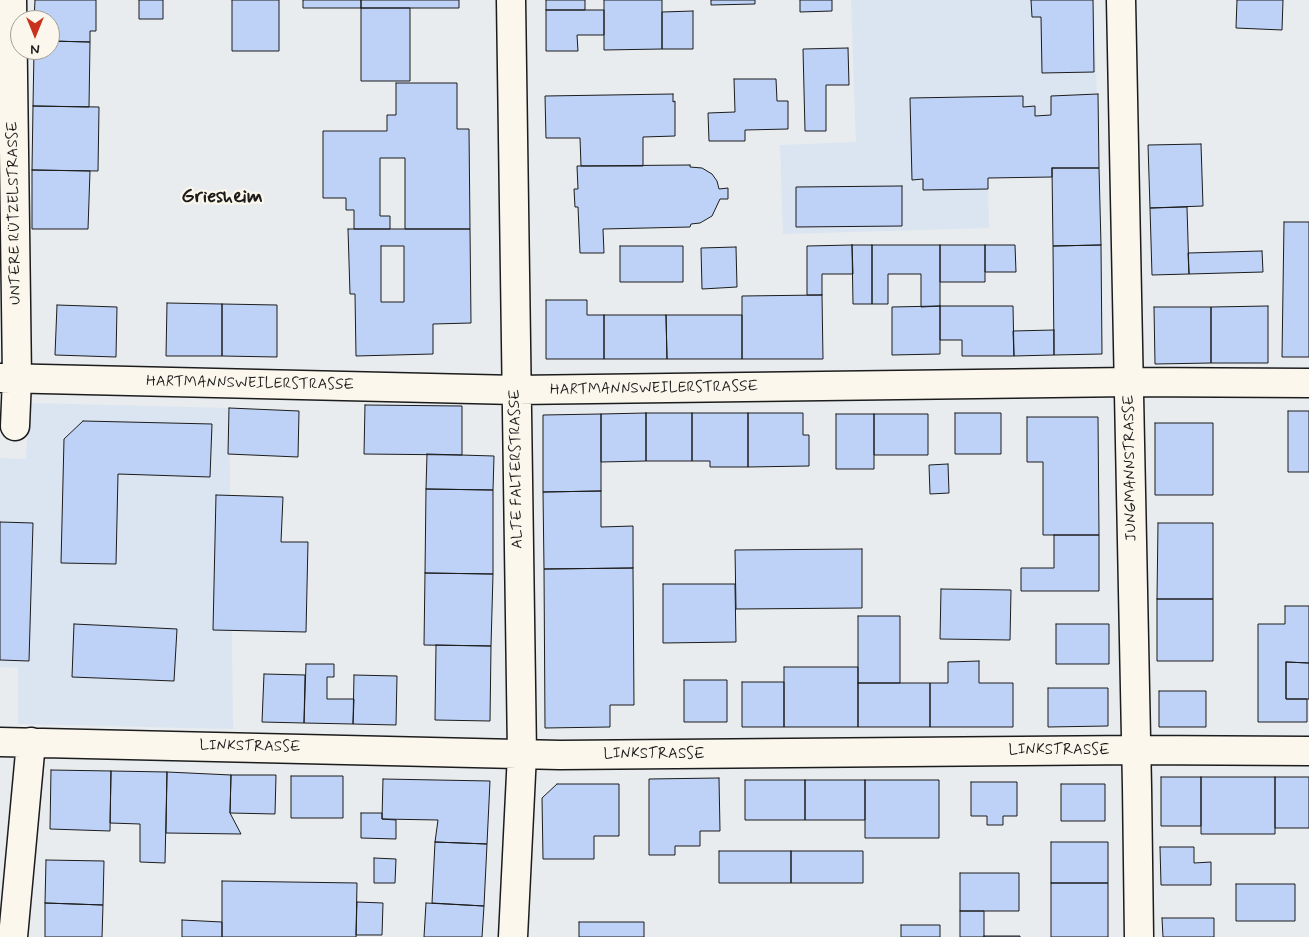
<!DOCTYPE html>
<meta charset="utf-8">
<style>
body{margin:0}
#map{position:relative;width:1309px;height:937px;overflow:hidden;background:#e8ecef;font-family:Mynerve,sans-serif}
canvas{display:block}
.north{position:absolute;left:10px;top:10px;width:50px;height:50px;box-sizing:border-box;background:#fbf7ec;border:1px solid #a29f99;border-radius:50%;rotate:180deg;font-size:14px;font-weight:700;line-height:20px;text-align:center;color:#1c1c1c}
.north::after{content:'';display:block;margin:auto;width:18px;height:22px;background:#c8321e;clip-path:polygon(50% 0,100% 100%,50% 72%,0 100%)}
</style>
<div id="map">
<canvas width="1309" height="937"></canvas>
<div class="north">N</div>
</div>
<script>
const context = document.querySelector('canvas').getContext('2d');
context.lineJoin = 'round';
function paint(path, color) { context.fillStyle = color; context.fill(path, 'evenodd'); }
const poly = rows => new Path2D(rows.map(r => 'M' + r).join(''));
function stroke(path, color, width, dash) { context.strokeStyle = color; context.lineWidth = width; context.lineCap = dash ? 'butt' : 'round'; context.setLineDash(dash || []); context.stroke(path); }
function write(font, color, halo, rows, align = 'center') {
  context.font = font + ' Mynerve,sans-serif'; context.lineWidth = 4.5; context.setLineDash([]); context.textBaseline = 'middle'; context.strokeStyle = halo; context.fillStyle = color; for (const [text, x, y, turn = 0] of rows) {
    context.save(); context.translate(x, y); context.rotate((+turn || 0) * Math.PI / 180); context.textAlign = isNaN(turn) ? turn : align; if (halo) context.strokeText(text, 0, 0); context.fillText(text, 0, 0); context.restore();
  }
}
paint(poly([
 [851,0,1094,0,1099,168,1052,168,1052,177,988,178,989,228,783,234,780,145,856,142],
 [29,403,229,408,233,729,18,724,18,668,0,667,0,458,26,459]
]), '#dbe4f1');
const building = poly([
 [35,0,96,0,96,31,90,31,90,42,50,41,50,20,34,20,35,0],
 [139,0,163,0,163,19,139,19,139,0],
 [232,0,279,0,279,51,232,51,232,0],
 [303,0,361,0,361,8,303,8,303,0],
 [361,0,459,0,459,8,361,8,361,0],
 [546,0,585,0,585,10,546,10,546,0],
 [604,0,662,0,662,49,604,50,604,0],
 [711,0,755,0,755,4,711,5,711,0],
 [800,0,832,0,832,11,800,12,800,0],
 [1031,0,1093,0,1094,72,1042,73,1041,17,1032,17,1031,0],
 [1237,0,1283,0,1282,30,1236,28,1237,0],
 [361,8,410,8,410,81,361,81,361,8],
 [546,10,604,10,604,35,577,35,578,51,546,51,546,10],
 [693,11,693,49,662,49,662,12,693,11],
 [50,41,90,42,89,107,33,106,34,50,50,50,50,41],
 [848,48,849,85,826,85,826,131,805,131,803,49,848,48],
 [734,79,776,79,777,101,788,101,788,129,745,130,745,141,709,141,708,113,735,112,734,79],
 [396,83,457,83,457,129,469,129,470,229,405,229,405,158,380,158,380,216,390,216,390,229,354,229,354,210,346,210,346,198,323,198,323,131,387,131,387,115,396,115,396,83],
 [673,94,673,102,675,101,675,136,643,137,643,166,581,166,580,138,546,138,545,96,673,94],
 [1098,94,1099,168,1052,168,1052,177,988,178,988,189,923,190,923,179,912,180,910,98,1023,96,1023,107,1035,106,1035,116,1051,115,1051,96,1098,94],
 [33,106,99,107,98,171,32,170,33,106],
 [1201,144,1203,206,1150,208,1148,145,1201,144],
 [690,165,690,167,702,168,712,174,717,181,719,189,728,188,728,199,720,199,712,216,700,223,691,224,690,227,603,229,604,253,580,253,578,207,575,207,574,189,578,189,577,166,690,165],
 [1052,168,1099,168,1101,245,1053,246,1052,168],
 [32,170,90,171,88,229,32,229,32,170],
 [902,186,902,226,796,227,796,187,902,186],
 [1187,207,1189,274,1152,275,1150,208,1187,207],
 [1284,222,1309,222,1309,357,1282,357,1284,222],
 [348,229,470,229,471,323,433,324,433,354,356,356,355,294,350,294,348,229],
 [381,246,404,246,404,302,381,302,381,246],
 [852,245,853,274,822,274,822,295,807,295,807,246,852,245],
 [852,245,872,245,872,304,853,304,852,245],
 [872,245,940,245,940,306,921,307,921,274,888,274,888,304,872,304,872,245],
 [940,245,985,245,985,282,940,282,940,245],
 [985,245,1015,245,1016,272,985,272,985,245],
 [1101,245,1102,354,1054,355,1053,246,1101,245],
 [620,246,683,246,683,282,620,282,620,246],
 [736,247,737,287,702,289,701,248,736,247],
 [1262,251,1263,272,1189,274,1188,253,1262,251],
 [822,295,823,359,742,359,742,296,822,295],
 [546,300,587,300,587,315,604,315,604,359,546,359,546,300],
 [167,303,222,304,222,356,166,356,167,303],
 [222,304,277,305,277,357,222,356,222,304],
 [57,305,117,307,116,357,55,355,57,305],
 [940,306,1013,306,1014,356,962,356,962,340,940,340,940,306],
 [940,306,940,354,892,355,892,307,940,306],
 [1268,306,1268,363,1211,363,1211,307,1268,306],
 [1154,307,1211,307,1211,363,1155,364,1154,307],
 [604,315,666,315,667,359,604,359,604,315],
 [666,315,742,315,742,359,667,359,666,315],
 [1054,330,1054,355,1014,356,1013,331,1054,330],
 [365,405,462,406,462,455,364,454,365,405],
 [229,408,299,411,298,457,228,454,229,408],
 [1288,411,1309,411,1309,472,1288,472,1288,411],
 [646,413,692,413,692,461,646,461,646,413],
 [646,413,646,461,601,462,601,414,646,413],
 [692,413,748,413,748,467,710,467,710,461,692,461,692,413],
 [748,413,803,413,803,435,809,435,809,466,748,467,748,413],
 [955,413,1001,413,1001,454,955,454,955,413],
 [601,414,601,491,543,492,543,415,601,414],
 [836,414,874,414,874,469,836,469,836,414],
 [874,414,928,414,928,455,874,455,874,414],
 [1027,417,1098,417,1099,535,1043,535,1043,462,1027,462,1027,417],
 [83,421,212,424,210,477,118,474,116,564,61,563,64,439,83,421],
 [1155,423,1213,423,1213,495,1155,495,1155,423],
 [427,454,494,456,493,490,426,489,427,454],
 [948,464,949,493,930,494,929,465,948,464],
 [426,489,493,490,493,574,425,573,426,489],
 [601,491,601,527,633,526,633,568,544,569,543,492,601,491],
 [216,495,283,497,281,542,308,542,306,632,213,630,216,495],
 [0,522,33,523,29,661,0,660,0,522],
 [1158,523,1213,523,1213,599,1157,599,1158,523],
 [1054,535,1099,535,1099,591,1021,591,1021,568,1054,568,1054,535],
 [862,549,862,608,736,609,735,550,862,549],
 [633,568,634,705,610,705,610,727,545,728,544,569,633,568],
 [425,573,493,574,491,646,424,645,425,573],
 [663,584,735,584,736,642,663,643,663,584],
 [941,589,1011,590,1010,640,940,639,941,589],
 [1157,599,1213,599,1213,661,1157,661,1157,599],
 [1285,606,1309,606,1309,663,1286,662,1286,699,1307,699,1307,722,1258,722,1258,624,1285,624,1285,606],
 [858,616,900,616,900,683,858,683,858,616],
 [74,624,177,629,174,681,72,677,74,624],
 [1056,624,1109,624,1109,664,1056,664,1056,624],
 [436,645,491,646,490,721,435,720,436,645],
 [979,661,979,683,1013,683,1013,727,930,727,930,683,948,683,948,662,979,661],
 [1286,662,1309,663,1309,699,1286,699,1286,662],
 [306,664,334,664,334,677,327,677,327,699,354,699,353,724,304,723,306,664],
 [784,667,858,667,858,727,784,727,784,667],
 [264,674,305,675,304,723,262,722,264,674],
 [354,675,397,676,396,725,353,724,354,675],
 [684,680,727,680,727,722,684,722,684,680],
 [742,682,784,682,784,727,742,727,742,682],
 [858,683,930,683,930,727,858,727,858,683],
 [1048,688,1108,688,1108,726,1048,727,1048,688],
 [1159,691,1206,691,1206,727,1159,727,1159,691],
 [51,770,111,771,110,831,50,829,51,770],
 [111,771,167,772,165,863,140,862,140,824,110,823,111,771],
 [167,772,231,775,230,813,241,834,166,833,167,772],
 [231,775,276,775,275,814,230,813,231,775],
 [291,776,343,776,343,818,291,818,291,776],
 [1161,777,1201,777,1201,826,1161,826,1161,777],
 [1201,777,1275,777,1275,834,1201,834,1201,777],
 [1275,777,1309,777,1309,828,1275,828,1275,777],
 [719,778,720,831,700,831,700,846,675,846,675,855,649,855,649,779,719,778],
 [383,779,490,781,487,844,435,842,438,820,382,819,383,779],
 [745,780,805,780,805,820,745,820,745,780],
 [805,780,865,780,865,820,805,820,805,780],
 [865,780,939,780,939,838,865,838,865,780],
 [971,782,1017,782,1017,816,1003,816,1003,825,987,825,987,816,971,816,971,782],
 [557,784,619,784,619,836,594,836,594,859,543,859,542,798,557,784],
 [1061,784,1105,784,1105,821,1061,821,1061,784],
 [361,813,382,813,382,819,396,820,396,839,361,838,361,813],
 [435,842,487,844,484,906,432,903,435,842],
 [1051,842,1108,842,1108,883,1051,883,1051,842],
 [1160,847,1194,847,1194,863,1211,862,1211,885,1161,885,1160,847],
 [719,851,791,851,791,883,719,883,719,851],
 [791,851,863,851,863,883,791,883,791,851],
 [374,858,396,859,395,883,374,883,374,858],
 [46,860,104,861,103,905,45,903,46,860],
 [960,873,1019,873,1019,911,960,911,960,873],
 [222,881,357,883,356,937,222,937,222,881],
 [1051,883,1108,883,1108,937,1051,937,1051,883],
 [1236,884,1295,884,1295,921,1236,921,1236,884],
 [357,902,383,903,382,935,356,935,357,902],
 [45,903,103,905,102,937,45,937,45,903],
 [426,903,484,906,482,937,424,937,426,903],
 [960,911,984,911,984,937,960,937,960,911],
 [1162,918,1214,918,1214,937,1163,937,1162,918],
 [182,920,222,922,222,937,182,937,182,920],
 [579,922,644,922,644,937,579,937,579,922],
 [901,925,940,925,940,937,901,937,901,925],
 [984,936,1020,936,1020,937,984,937,984,936]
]);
paint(building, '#bdd2f6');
stroke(building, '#1c1c1c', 1);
const minor = poly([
 [12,0,17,379,15,426],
 [511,0,522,754,513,937],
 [1121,0,1137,787,1139,937],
 [0,378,516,390,1129,382,1309,383],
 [0,742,560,755,1136,750,1309,751],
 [13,937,31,742]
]);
stroke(minor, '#1c1c1c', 31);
stroke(minor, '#fbf7ec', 28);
write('15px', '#1c1c1c', '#fbf7ec', [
 ["UNTERE RÜTZELSTRASSE",15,213,-91],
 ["HARTMANNSWEILERSTRASSE",250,384,1],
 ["HARTMANNSWEILERSTRASSE",654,389,-1],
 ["JUNGMANNSTRASSE",1131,468,-91],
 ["ALTE FALTERSTRASSE",517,469,-91],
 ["LINKSTRASSE",250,747,1],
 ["LINKSTRASSE",1059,751],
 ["LINKSTRASSE",654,755]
]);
write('bold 20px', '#1c1c1c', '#fbf7ec', [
 ["Griesheim",222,198]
]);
</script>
